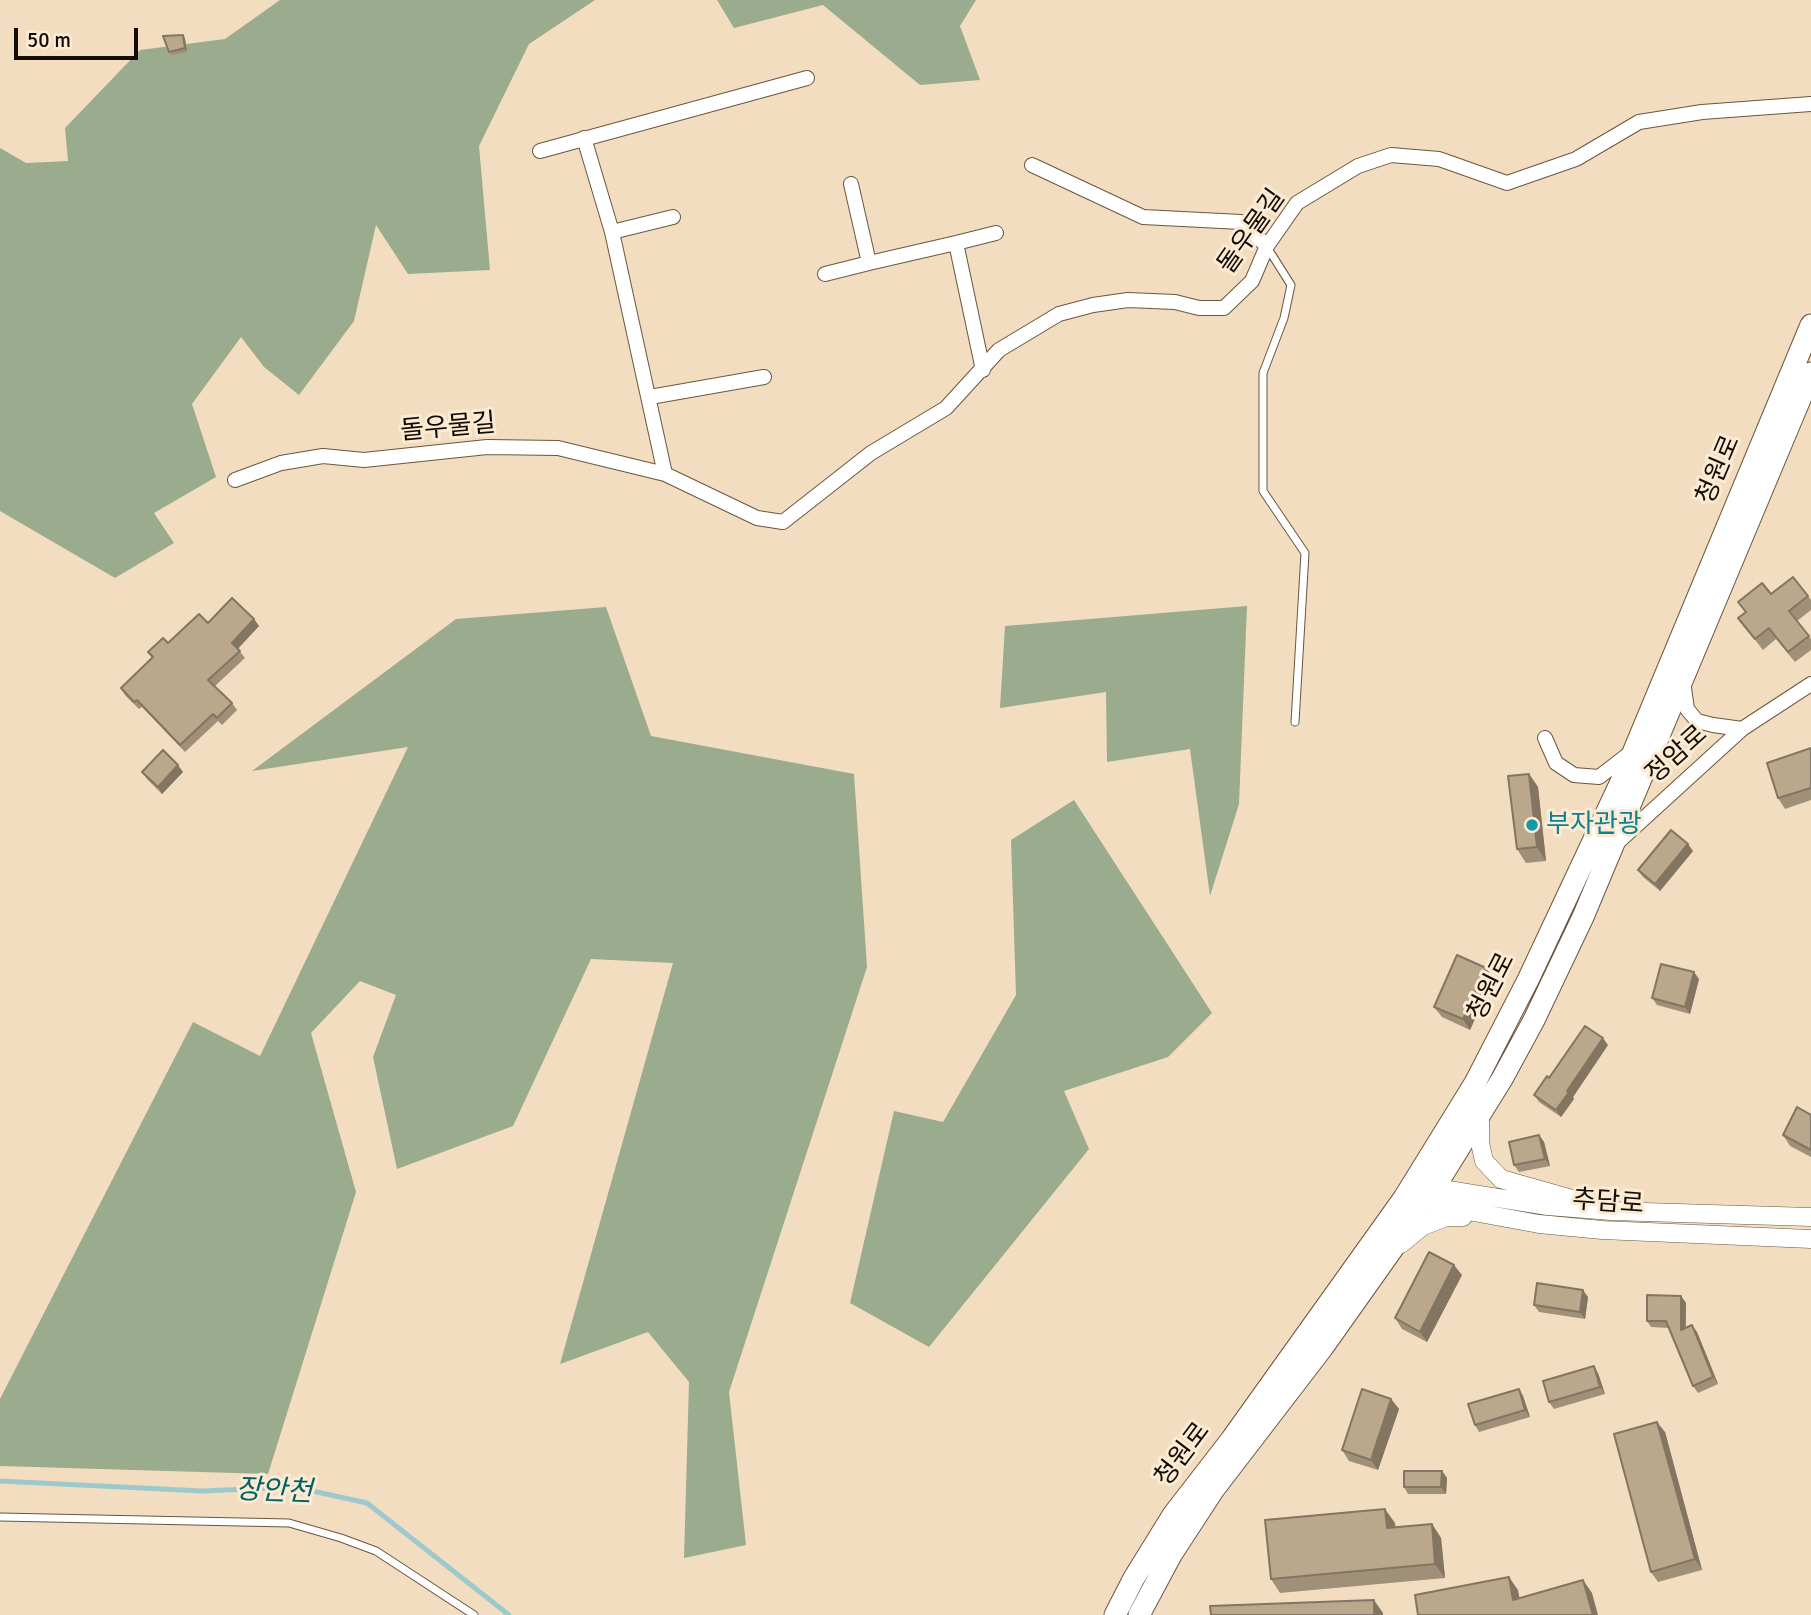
<!DOCTYPE html>
<meta charset="utf-8">
<style>
body{margin:0}
#map{position:relative;width:1811px;height:1615px;overflow:hidden;background:#f2ddc0;font-family:Signika,sans-serif}
canvas{display:block}
.scale{position:absolute;left:14px;top:28px;width:124px;height:32px;box-sizing:border-box;border:4px solid #130c03;border-top:0;padding-left:9px;font-size:21px;line-height:24px;white-space:nowrap;color:#130c03;-webkit-text-stroke:5px #fcebd4;paint-order:stroke}
</style>
<div id="map">
<canvas width="1811" height="1615"></canvas>
<div class="scale">50 m</div>
</div>
<script>
const context = document.querySelector('canvas').getContext('2d');
context.lineJoin = 'round';
function paint(path, color) { context.fillStyle = color; context.fill(path, 'evenodd'); }
const poly = rows => new Path2D(rows.map(r => 'M' + r).join(''));
function stroke(path, color, width, dash) { context.strokeStyle = color; context.lineWidth = width; context.lineCap = dash ? 'butt' : 'round'; context.setLineDash(dash || []); context.stroke(path); }
function write(font, color, halo, rows, align = 'center') {
  context.font = font + ' Signika,"Noto Sans KR",sans-serif'; context.lineWidth = 6; context.setLineDash([]); context.textBaseline = 'middle'; context.strokeStyle = halo; context.fillStyle = color; for (const [text, x, y, turn = 0] of rows) {
    context.save(); context.translate(x, y); context.rotate((+turn || 0) * Math.PI / 180); context.textAlign = isNaN(turn) ? turn : align; if (halo) context.strokeText(text, 0, 0); context.fillText(text, 0, 0); context.restore();
  }
}
paint(poly([
 [280,0,595,0,529,44,479,146,490,270,408,274,376,225,354,321,299,395,264,367,241,337,192,404,216,477,154,513,174,543,115,578,0,511,0,148,26,163,68,161,65,128,140,50,225,39],
 [717,0,976,0,960,26,980,80,920,85,823,5,734,28],
 [1247,606,1239,804,1210,896,1190,749,1107,762,1106,692,1000,708,1005,626],
 [606,607,651,736,854,774,867,967,729,1392,746,1545,684,1558,689,1382,648,1332,560,1364,673,963,591,959,513,1126,397,1169,373,1057,396,995,360,981,311,1033,356,1192,268,1474,0,1466,0,1399,193,1022,260,1056,408,747,252,771,456,619],
 [1074,800,1212,1013,1168,1057,1064,1091,1089,1149,929,1347,850,1303,894,1111,943,1122,1016,995,1011,840]
]), '#9bab8d');
stroke(poly([
 [0,1481,202,1491,294,1487,367,1503,509,1615]
]), '#9ec9cc', 5);
const service = poly([
 [1267,247,1291,285,1284,318,1263,373,1263,491,1305,553,1295,722],
 [0,1517,289,1523,341,1538,376,1551,474,1615]
]);
const minor = poly([
 [584,138,612,232,665,474],
 [540,151,807,78],
 [1032,165,1143,217,1241,222,1267,246],
 [612,232,673,217],
 [869,263,956,243],
 [825,274,869,263,851,184],
 [983,370,956,243,996,233],
 [650,397,764,377],
 [235,480,281,463,323,456,364,460,487,447,558,448,665,474,757,518,783,522,871,453,946,408,999,350,1059,314,1093,305,1128,300,1175,302,1199,308,1224,308,1252,281,1267,246,1297,203,1358,166,1391,155,1439,159,1507,183,1576,159,1639,122,1702,112,1811,104],
 [1683,681,1687,709,1697,721,1713,725,1742,729],
 [1545,738,1556,763,1574,775,1599,777,1630,753],
 [1618,842,1742,729,1811,684]
]);
const tertiary = poly([
 [1480,1113,1480,1143,1484,1161,1501,1179,1579,1201],
 [1423,1186,1548,1206,1611,1211,1811,1217],
 [1414,1201,1539,1224,1602,1230,1811,1239],
 [1401,1244,1423,1226,1446,1217,1463,1217]
]);
const secondary = poly([
 [1115,1615,1134,1578,1173,1515,1231,1440,1404,1198,1475,1083,1528,980,1620,784,1811,325],
 [1139,1615,1171,1555,1214,1489,1323,1347,1425,1203,1502,1079,1534,1020,1583,917,1811,373]
]);
stroke(service, '#69573e', 9);
stroke(minor, '#69573e', 16);
stroke(tertiary, '#69573e', 19);
stroke(secondary, '#69573e', 23);
stroke(service, '#fff', 7);
stroke(minor, '#fff', 14);
stroke(tertiary, '#fff', 18);
stroke(secondary, '#fff', 21);
paint(poly([
 [183,35,185,39,187,52,172,55,169,52],
 [1793,577,1811,600,1811,610,1797,621,1811,639,1811,650,1795,662,1776,639,1763,650,1738,618,1745,612,1738,602,1771,594],
 [254,619,259,626,238,649,245,658,215,686,232,703,237,710,222,725,218,721,185,752,142,707,139,709,125,695,121,688,152,658,148,652,168,643],
 [1811,748,1811,800,1785,809,1778,798],
 [142,772,183,772,162,794,147,779],
 [1529,774,1538,787,1546,861,1526,863,1517,849],
 [1693,851,1660,891,1643,877,1638,870],
 [1486,968,1493,978,1470,1030,1442,1017,1434,1007],
 [1699,979,1690,1014,1657,1005,1652,998],
 [1608,1045,1573,1097,1574,1099,1561,1117,1539,1102,1534,1095,1549,1078],
 [1811,1115,1811,1157,1790,1146,1783,1135],
 [1539,1135,1544,1142,1550,1166,1519,1172,1514,1165],
 [1462,1275,1427,1342,1402,1329,1395,1318],
 [1681,1296,1686,1303,1686,1328,1697,1332,1718,1384,1698,1393,1693,1386,1669,1328,1651,1327,1647,1321],
 [1588,1297,1585,1319,1539,1312,1534,1305],
 [1598,1373,1605,1394,1554,1409,1549,1402],
 [1519,1389,1523,1396,1530,1417,1479,1432,1475,1425],
 [1391,1399,1399,1409,1378,1470,1349,1461,1342,1450],
 [1665,1432,1702,1570,1658,1582,1651,1572],
 [1442,1471,1447,1478,1446,1494,1408,1494,1404,1487],
 [1395,1523,1395,1527,1432,1524,1441,1538,1445,1578,1280,1593,1271,1579]
]), '#a19078');
paint(poly([
 [183,35,185,39,187,52,185,48],
 [254,619,259,626,237,649,232,643],
 [178,765,183,772,162,794,158,787],
 [1529,774,1538,787,1546,861,1537,847],
 [1688,844,1693,851,1660,891,1655,884],
 [1486,968,1493,978,1470,1030,1463,1019],
 [1694,972,1699,979,1690,1014,1685,1007],
 [1603,1038,1608,1045,1573,1097,1574,1099,1561,1117,1556,1110,1567,1091],
 [1539,1135,1544,1142,1550,1166,1545,1159],
 [1454,1265,1462,1275,1427,1342,1420,1332],
 [1583,1290,1588,1297,1585,1319,1580,1312],
 [1681,1296,1686,1303,1685,1337,1681,1330],
 [1692,1325,1697,1332,1718,1384,1713,1377],
 [1594,1366,1598,1373,1605,1394,1600,1387],
 [1519,1389,1523,1396,1530,1417,1525,1410],
 [1391,1399,1399,1409,1378,1470,1371,1460],
 [1657,1422,1665,1432,1702,1570,1695,1559],
 [1442,1471,1447,1478,1446,1494,1441,1487],
 [1385,1509,1395,1523,1397,1542,1387,1528],
 [1432,1524,1441,1538,1445,1578,1435,1564],
 [1509,1577,1518,1590,1522,1612,1513,1600],
 [1583,1580,1592,1593,1598,1615,1593,1615],
 [1374,1600,1383,1613,1383,1615,1374,1615]
]), '#837561');
const building = poly([
 [183,35,185,48,169,52,163,36,183,35],
 [1793,577,1808,596,1789,611,1809,636,1788,652,1769,628,1755,639,1738,618,1746,612,1738,602,1762,583,1771,594,1793,577],
 [232,598,254,619,232,643,240,651,208,680,232,703,217,718,213,714,180,745,137,700,134,702,121,688,153,657,148,652,163,638,168,643,199,614,208,623,232,598],
 [1811,748,1811,788,1778,798,1767,763,1811,748],
 [163,750,178,765,158,787,142,772,163,750],
 [1529,774,1537,847,1517,849,1508,776,1529,774],
 [1671,830,1688,844,1655,884,1638,870,1671,830],
 [1457,955,1486,968,1463,1019,1434,1007,1457,955],
 [1661,964,1694,972,1685,1007,1652,998,1661,964],
 [1585,1026,1603,1038,1567,1091,1569,1092,1556,1110,1534,1095,1547,1076,1549,1078,1585,1026],
 [1797,1107,1811,1115,1811,1150,1783,1135,1797,1107],
 [1539,1135,1545,1159,1514,1165,1509,1142,1539,1135],
 [1429,1252,1454,1265,1420,1332,1395,1318,1429,1252],
 [1537,1283,1583,1290,1580,1312,1534,1305,1537,1283],
 [1647,1295,1681,1296,1681,1330,1692,1325,1713,1377,1693,1386,1666,1321,1647,1321,1647,1295],
 [1594,1366,1600,1387,1549,1402,1543,1381,1594,1366],
 [1362,1389,1391,1399,1371,1460,1342,1450,1362,1389],
 [1519,1389,1525,1410,1475,1425,1468,1404,1519,1389],
 [1657,1422,1695,1559,1651,1572,1614,1434,1657,1422],
 [1404,1471,1442,1471,1441,1487,1404,1487,1404,1471],
 [1385,1509,1387,1528,1432,1524,1435,1564,1271,1579,1265,1520,1385,1509],
 [1509,1577,1513,1600,1583,1580,1593,1615,1418,1615,1415,1595,1509,1577],
 [1374,1600,1374,1615,1211,1615,1210,1606,1374,1600]
]);
paint(building, '#bba78b');
stroke(building, '#837561', 2);
for (const [x, y, r, color] of [
 [1532,825,7,"#0f9aa8"]
]) { const dot = new Path2D(); dot.arc(x, y, r, 0, 2 * Math.PI); context.fillStyle = color; context.fill(dot); stroke(dot, '#fcebd4', 2.5); }
write('26px', '#130c03', '#fcebd4', [
 ["돌우물길",1252,232,-55],
 ["돌우물길",448,428,-5],
 ["청원로",1719,470,-67],
 ["정암로",1677,755,-42],
 ["청원로",1492,987,-63],
 ["추담로",1608,1203,4],
 ["청원로",1183,1455,-53]
]);
write('26px', '#0d838f', '#fcebd4', [
 ["부자관광",1546,825]
], 'left');
write('italic 28px', '#006064', '#fcebd4', [
 ["장안천",274,1492,2]
]);
</script>
